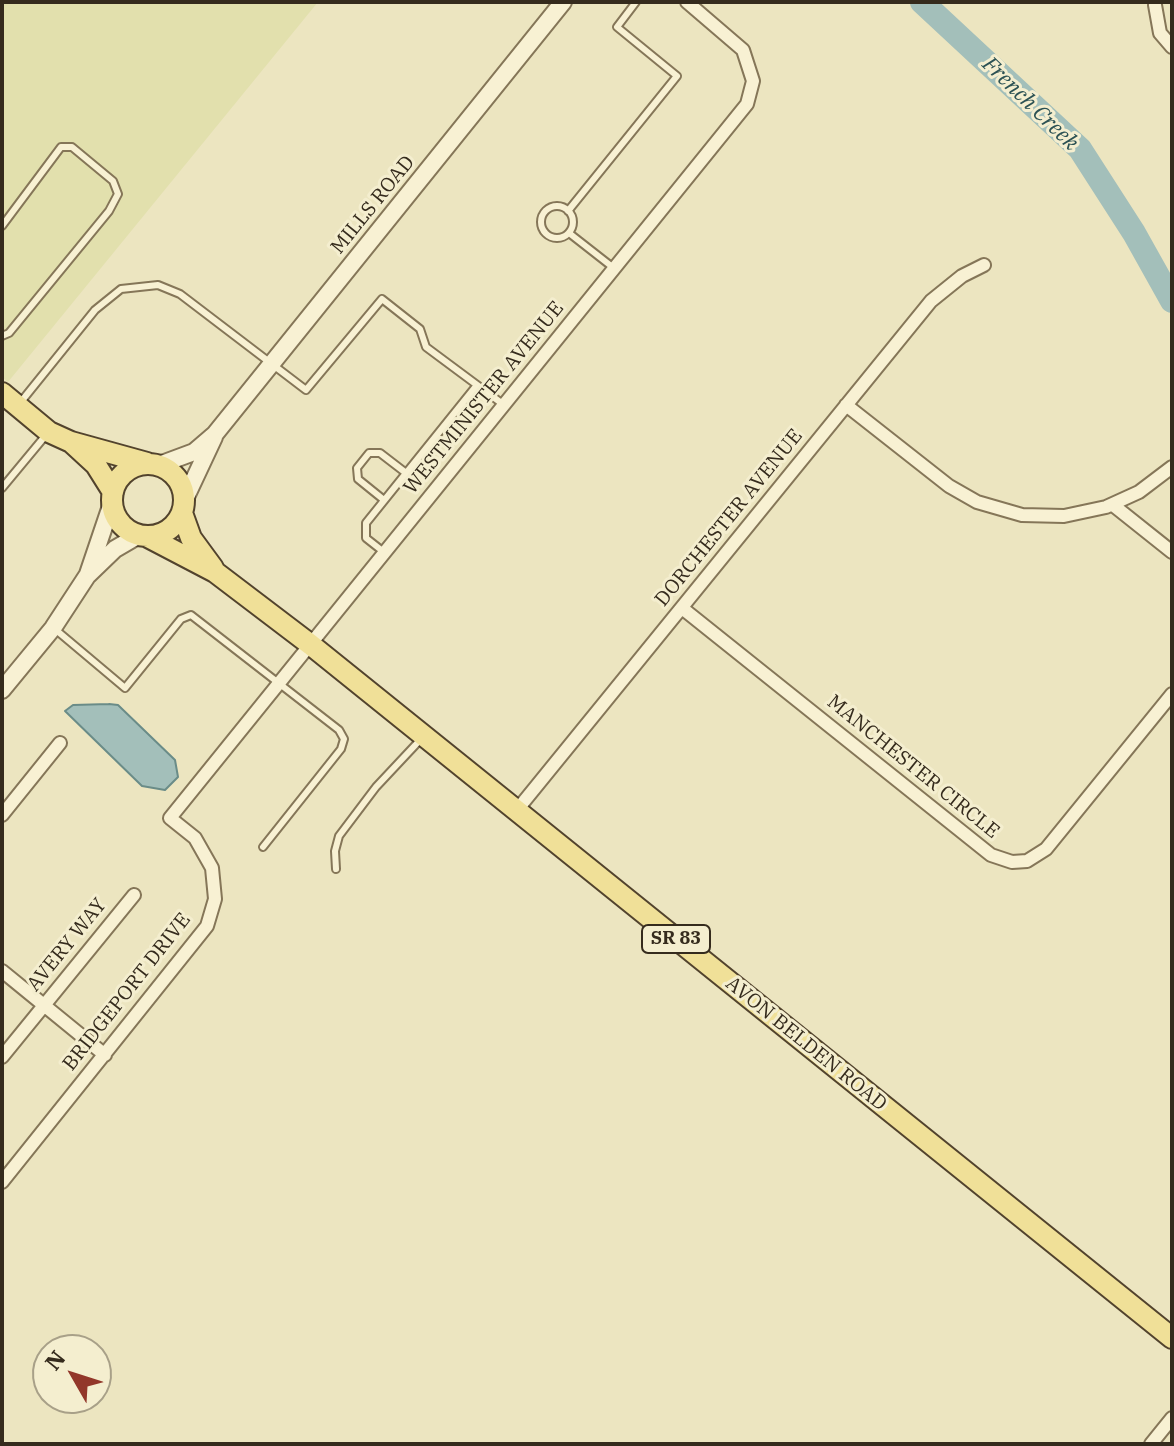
<!DOCTYPE html>
<style>
body{margin:0}
#map{position:relative;width:1174px;height:1446px;overflow:hidden;background:#ece5c0;font-family:"IBM Plex Serif",serif}
canvas{display:block}
.frame{position:absolute;inset:0;border:4px solid #352b1d;pointer-events:none}
.north{position:absolute;left:32px;top:1334px;width:80px;height:80px;box-sizing:border-box;background:#f4eecf;border:2px solid #a8a088;border-radius:50%;rotate:309deg;font-size:22px;font-weight:700;line-height:32px;text-align:center;color:#352b1d}
.north::after{content:'';display:block;margin:auto;width:28px;height:36px;background:#92372a;clip-path:polygon(50% 0,100% 100%,50% 72%,0 100%)}
</style>
<div id="map">
<canvas width="1174" height="1446"></canvas>
<div class="frame"></div>
<div class="north">N</div>
</div>
<script>
const context = document.querySelector('canvas').getContext('2d');
context.lineJoin = 'round';
function paint(path, color) { context.fillStyle = color; context.fill(path, 'evenodd'); }
const poly = rows => new Path2D(rows.map(r => 'M' + r).join(''));
function stroke(path, color, width, dash) { context.strokeStyle = color; context.lineWidth = width; context.lineCap = dash ? 'butt' : 'round'; context.setLineDash(dash || []); context.stroke(path); }
function write(font, color, halo, rows, align = 'center') {
  context.font = font + ' "IBM Plex Serif",serif'; context.lineWidth = 6; context.setLineDash([]); context.textBaseline = 'middle'; context.strokeStyle = halo; context.fillStyle = color; for (const [text, x, y, turn = 0] of rows) {
    context.save(); context.translate(x, y); context.rotate((+turn || 0) * Math.PI / 180); context.textAlign = isNaN(turn) ? turn : align; if (halo) context.strokeText(text, 0, 0); context.fillText(text, 0, 0); context.restore();
  }
}
paint(poly([
 [2,2,318,2,8,382,2,377]
]), '#e2e0ad');
const water = poly([
 [109,704,118,705,175,760,178,777,165,790,142,786,65,711,73,705,109,704]
]);
paint(water, '#a3bfba');
stroke(water, '#6a8c88', 2);
stroke(poly([
 [922,2,1080,149,1134,233,1172,301]
]), '#a3bfba', 24);
const service = poly([
 '541 222a16 16 0 1 1 32 0a16 16 0 1 1-32 0Z',
 [568,211,677,76,617,27,636,2],
 [2,226,61,147,72,147,113,181,118,194,109,211,9,333,2,336],
 [569,233,615,269],
 [20,403,95,310,121,289,158,285,180,294,306,390,382,299,420,329,426,347,504,405],
 [2,488,46,435],
 [384,500,358,479,357,468,369,453,380,453,406,473],
 [385,553,366,538,366,523,477,385],
 [56,630,125,688,181,619,191,615,339,730,344,739,341,749,263,847],
 [336,869,335,851,339,836,376,787,421,739]
]);
const minor = poly([
 [1155,5,1160,33,1172,47],
 [846,405,949,486,977,502,1022,515,1064,516,1106,507,1139,492,1172,467],
 [1113,505,1172,552],
 [682,608,991,855,1012,862,1027,861,1046,849,1172,694],
 [517,810,931,301,962,276,984,265],
 [2,815,60,743],
 [2,971,105,1055],
 [2,1057,134,895],
 [2,1182,207,926,215,899,212,868,195,838,170,818,747,104,753,81,743,50,687,2],
 [1151,1444,1172,1418]
]);
const tertiary = poly([
 [159,465,194,452,215,434,563,2],
 [184,501,214,437],
 [88,574,112,503],
 [2,690,53,628,87,576,115,549,139,535]
]);
const primary = poly([
 [2,393,49,432,71,442,147,463],
 [71,442,96,465,113,492],
 '112 500a36 36 0 1 1 72 0a36 36 0 1 1-72 0Z',
 [182,513,191,538,213,568],
 [148,537,215,572,311,645,1172,1338]
]);
stroke(service, '#857658', 10);
stroke(minor, '#857658', 16);
stroke(tertiary, '#857658', 20);
stroke(primary, '#52432d', 24);
stroke(service, '#f8f1d3', 6);
stroke(minor, '#f8f1d3', 12);
stroke(tertiary, '#f8f1d3', 16);
stroke(primary, '#f0e098', 20);
for (const [x, y, w] of [
 [676,939,68]
]) { const box = new Path2D(); box.roundRect(x - w / 2, y - 14, w, 28, 6); context.fillStyle = '#f4eecf'; context.fill(box); stroke(box, '#352b1d', 2); }
write('bold 18px', '#352b1d', null, [
 ["SR 83",676,939]
]);
write('20px', '#352b1d', '#f4eecf', [
 ["MILLS ROAD",373,205,-51],
 ["WESTMINISTER AVENUE",484,398,-51],
 ["DORCHESTER AVENUE",729,518,-51],
 ["MANCHESTER CIRCLE",913,767,39],
 ["AVERY WAY",67,945,-51],
 ["BRIDGEPORT DRIVE",127,992,-52],
 ["AVON BELDEN ROAD",806,1044,39]
]);
write('italic 22px', '#2c5254', '#f4eecf', [
 ["French Creek",1030,104,44]
]);
</script>
